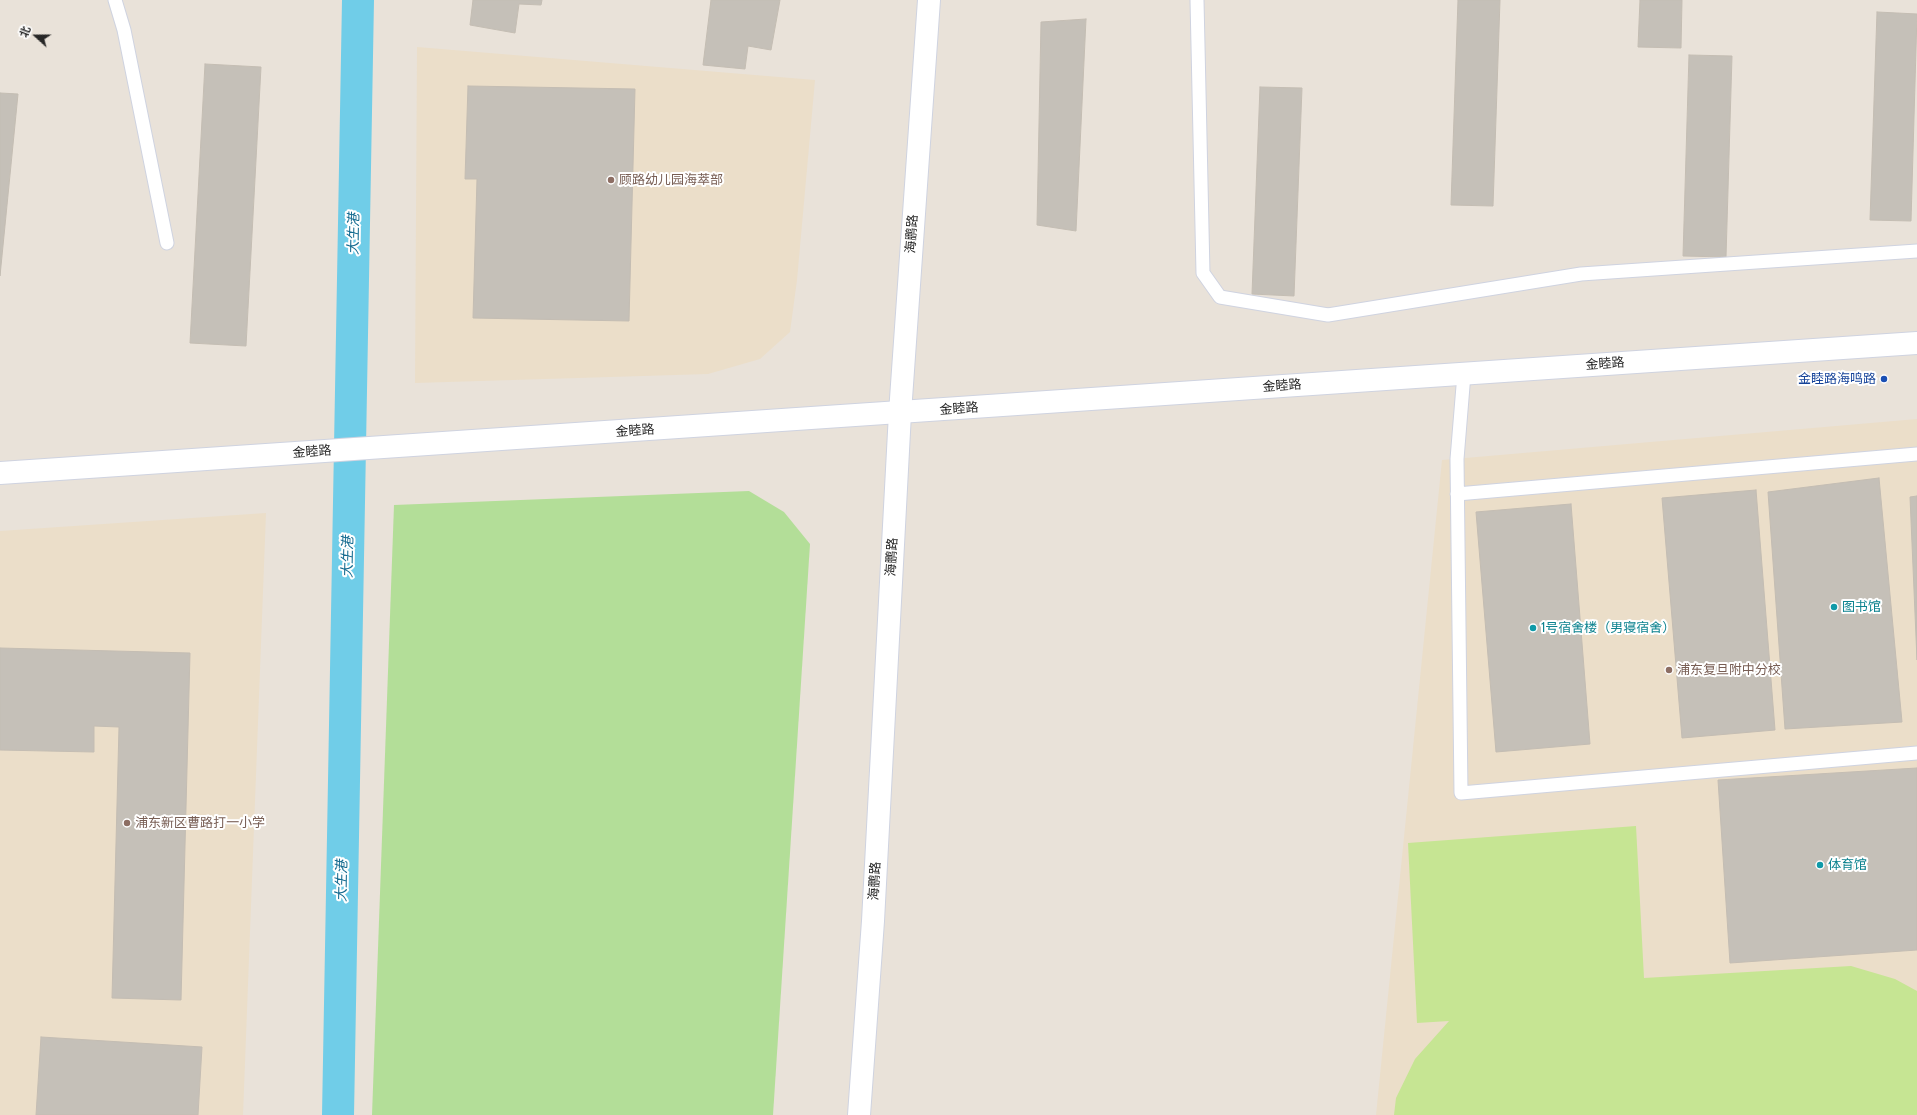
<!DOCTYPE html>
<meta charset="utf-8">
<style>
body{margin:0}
#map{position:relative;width:1917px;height:1115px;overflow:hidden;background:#e9e2d9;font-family:Cabin,"Noto Sans SC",sans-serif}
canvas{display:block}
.north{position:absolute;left:16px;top:16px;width:40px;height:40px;-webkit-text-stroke:3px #fff;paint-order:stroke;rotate:291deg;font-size:11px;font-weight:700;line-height:16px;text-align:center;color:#272727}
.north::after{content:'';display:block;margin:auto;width:14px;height:18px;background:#272727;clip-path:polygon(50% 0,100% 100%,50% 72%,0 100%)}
</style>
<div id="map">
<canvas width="1917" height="1115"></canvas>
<div class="north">北</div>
</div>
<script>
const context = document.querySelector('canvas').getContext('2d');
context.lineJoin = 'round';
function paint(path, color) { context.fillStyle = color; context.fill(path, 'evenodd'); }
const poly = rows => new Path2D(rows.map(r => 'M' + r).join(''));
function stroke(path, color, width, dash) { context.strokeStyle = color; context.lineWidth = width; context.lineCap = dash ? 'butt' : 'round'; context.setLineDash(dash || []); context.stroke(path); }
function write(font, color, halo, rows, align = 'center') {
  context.font = font + ' Cabin,"Noto Sans SC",sans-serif'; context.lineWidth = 4; context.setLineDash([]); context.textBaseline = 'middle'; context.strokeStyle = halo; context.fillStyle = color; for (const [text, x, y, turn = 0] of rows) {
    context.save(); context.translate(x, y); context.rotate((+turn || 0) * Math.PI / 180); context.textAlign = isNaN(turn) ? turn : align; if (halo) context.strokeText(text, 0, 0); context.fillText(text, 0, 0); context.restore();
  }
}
paint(poly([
 [417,47,815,80,797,280,790,332,760,359,708,374,415,383],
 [1917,419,1917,1115,1376,1115,1442,460],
 [266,513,243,1115,0,1115,0,531]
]), '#ebdec9');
paint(poly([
 [749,491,784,512,810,544,773,1115,372,1115,394,505]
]), '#b3de98');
paint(poly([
 [1636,826,1644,978,1851,966,1895,979,1917,991,1917,1115,1394,1115,1396,1098,1415,1059,1449,1021,1417,1023,1408,843]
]), '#c6e593');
stroke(poly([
 [338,1115,358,0]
]), '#70cde8', 32);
const building = poly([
 [473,0,542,0,541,5,519,4,515,33,470,25,473,0],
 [711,0,780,0,771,50,748,46,745,69,703,65,711,0],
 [1458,0,1500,0,1493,206,1451,205,1458,0],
 [1640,0,1682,0,1681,48,1638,47,1640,0],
 [1877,12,1917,14,1911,221,1870,220,1877,12],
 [1086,19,1076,231,1037,225,1041,22,1086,19],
 [1689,55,1732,56,1726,257,1683,256,1689,55],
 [205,64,261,67,246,346,190,343,205,64],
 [468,86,635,89,629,321,473,318,477,179,465,179,468,86],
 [1260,87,1302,88,1294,296,1252,294,1260,87],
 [0,93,18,94,0,276,0,93],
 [1879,478,1902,722,1785,729,1768,492,1879,478],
 [1756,490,1775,730,1682,738,1662,498,1756,490],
 [1917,496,1917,660,1910,497,1917,496],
 [1571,504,1590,744,1496,752,1476,512,1571,504],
 [0,648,190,653,181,1000,112,998,119,727,94,726,94,752,0,750,0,648],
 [1917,768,1917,950,1730,963,1718,780,1917,768],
 [41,1037,202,1047,198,1115,36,1115,41,1037]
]);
paint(building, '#c5c0b8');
stroke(building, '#c4bdb3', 1);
const service = poly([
 [115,0,124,30,167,243],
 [1197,0,1203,273,1220,297,1328,315,1581,274,1917,251],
 [1464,374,1457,459,1461,793,1917,753],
 [1457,494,1917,454]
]);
const minor = poly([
 [0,473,1917,343]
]);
const tertiary = poly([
 [859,1115,873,921,900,413,929,0]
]);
stroke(service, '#cfd3e0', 15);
stroke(minor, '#cfd3e0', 24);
stroke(tertiary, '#cfd3e0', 24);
stroke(service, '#fff', 13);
stroke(minor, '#fff', 22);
stroke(tertiary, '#fff', 22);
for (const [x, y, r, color] of [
 [611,180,4,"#8d6e63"],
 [1884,379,4,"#1a4fb4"],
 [1834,607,4,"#0f9aa8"],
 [1533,628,4,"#0f9aa8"],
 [1669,670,4,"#8d6e63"],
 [127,823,4,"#8d6e63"],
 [1820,865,4,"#0f9aa8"]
]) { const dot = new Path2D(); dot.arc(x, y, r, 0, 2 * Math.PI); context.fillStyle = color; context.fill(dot); stroke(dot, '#fff', 1.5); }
write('13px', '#785e54', '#fff', [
 ["顾路幼儿园海萃部",619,180],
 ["浦东复旦附中分校",1677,670],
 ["浦东新区曹路打一小学",135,823]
], 'left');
write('13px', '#272727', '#fff', [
 ["海鹏路",912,234,-86],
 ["金睦路",1605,364,-4],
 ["金睦路",1282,386,-4],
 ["金睦路",959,409,-4],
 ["金睦路",635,431,-4],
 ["金睦路",312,452,-4],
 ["海鹏路",892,557,-87],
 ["海鹏路",875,881,-87]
]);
write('13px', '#164399', '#fff', [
 ["金睦路海鸣路",1876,379]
], 'right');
write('13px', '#0d838f', '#fff', [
 ["图书馆",1842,607],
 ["1号宿舍楼（男寝宿舍）",1541,628],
 ["体育馆",1828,865]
], 'left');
write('italic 14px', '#136a8f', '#fff', [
 ["大生港",354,234,-89],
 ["大生港",348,557,-89],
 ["大生港",342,881,-89]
]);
</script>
